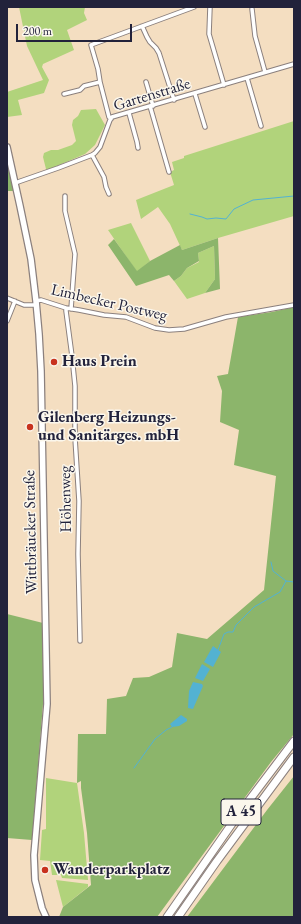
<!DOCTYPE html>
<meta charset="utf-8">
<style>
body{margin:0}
#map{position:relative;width:301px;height:924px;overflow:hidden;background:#f4dec1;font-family:"EB Garamond",serif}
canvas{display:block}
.frame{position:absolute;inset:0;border:8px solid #22223b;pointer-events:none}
.scale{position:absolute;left:16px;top:24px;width:116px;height:18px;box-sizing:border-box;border:2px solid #22223b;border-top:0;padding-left:5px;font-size:12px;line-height:14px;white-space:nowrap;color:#22223b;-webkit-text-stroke:3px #fbf7ec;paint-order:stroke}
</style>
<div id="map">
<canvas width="301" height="924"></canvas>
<div class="frame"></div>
<div class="scale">200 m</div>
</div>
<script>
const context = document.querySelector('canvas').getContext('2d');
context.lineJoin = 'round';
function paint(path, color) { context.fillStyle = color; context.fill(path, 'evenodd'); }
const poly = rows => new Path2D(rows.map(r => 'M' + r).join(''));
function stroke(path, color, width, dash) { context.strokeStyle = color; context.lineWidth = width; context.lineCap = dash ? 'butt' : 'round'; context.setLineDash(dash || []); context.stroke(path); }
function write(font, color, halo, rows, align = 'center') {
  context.font = font + ' "EB Garamond",serif'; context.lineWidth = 3; context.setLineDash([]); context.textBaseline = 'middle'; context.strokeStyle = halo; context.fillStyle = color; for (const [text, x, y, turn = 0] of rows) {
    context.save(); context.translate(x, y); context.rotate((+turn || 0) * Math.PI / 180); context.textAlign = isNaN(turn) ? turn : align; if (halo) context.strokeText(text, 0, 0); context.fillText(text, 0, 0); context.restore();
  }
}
paint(poly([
 [19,7,85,7,84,13,87,20,67,30,74,50,43,64,42,67,49,80,44,93,18,100,22,115,7,117,7,92,43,80,27,46],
 [96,109,105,125,95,145,85,154,50,169,46,169,43,157,44,153,51,150,58,150,72,145,76,141,72,125,73,120,78,116,81,110],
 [294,121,294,216,218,238,182,250,170,224,158,207,141,219,136,200,174,185,170,172,174,170,172,162,184,158,184,156],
 [131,223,150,261,137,272,108,230],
 [214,246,215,279,205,293,187,299,174,281,181,276,187,268,199,262,198,253],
 [46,778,77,783,84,833,88,880,62,878,61,875,52,875,50,861,40,860,42,830,46,829],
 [56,880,88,884,88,887,63,907]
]), '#b1d37b');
paint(poly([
 [7,161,14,191,7,191],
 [218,238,220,289,205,293,215,279,214,246,198,253,199,261,187,268,181,276,174,281,169,275,136,286,108,245,114,239,137,271,150,261,180,245,182,250],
 [294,307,294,734,271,762,157,917,59,917,63,907,91,885,87,833,81,788,81,781,77,783,78,734,106,734,107,699,126,696,133,678,149,677,172,667,177,633,207,639,264,590,276,476,234,465,239,430,220,422,222,391,217,376,228,374,238,317,272,312],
 [7,614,43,623,43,704,32,840,7,838],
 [294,776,294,917,187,917,267,810]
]), '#8cb56b');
paint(poly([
 [213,646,221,652,213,667,204,662],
 [202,664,210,669,203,681,195,678],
 [193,682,202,684,203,686,193,709,188,708,189,691],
 [181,715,187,719,187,721,179,726,172,727,170,724]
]), '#53b2d2');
stroke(poly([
 [190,214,202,217,207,219,216,218,226,219,234,209,253,200,294,196],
 [271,562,273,571,286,581],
 [218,650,224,634,228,632,233,632,236,625,254,607,280,592,286,581,294,582],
 [134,768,155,739,166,730,172,727]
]), '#53b2d2', 1);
const minor = poly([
 [210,7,209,34,224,85],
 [252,9,255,36,265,72],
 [142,26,147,37,150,42,156,48,159,53,174,100],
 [247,78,261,126],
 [146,82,153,106],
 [64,94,80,90,84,86,100,82],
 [195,94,205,127],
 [150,106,169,172],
 [129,113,137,142,138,148],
 [111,119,109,117,100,82,98,69,91,45,194,7],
 [92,155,104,177,106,187,109,194],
 [15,183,58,168,92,155,95,153,100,147,110,120,112,117,294,64],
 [65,196,65,211,75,254,71,309],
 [7,298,24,305,37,305],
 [36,301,41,300,66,308,79,310,104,315,126,317,155,328,169,330,184,329,226,317,294,305],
 [66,308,66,311,72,356,75,386,75,438,79,501,78,554,80,641],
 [7,321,15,301]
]);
const secondary = poly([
 [7,147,20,206,31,259,36,301,39,334,41,371,47,704,34,855,35,880,42,908,46,917]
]);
const motorway = poly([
 [167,917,238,815,294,741],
 [178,917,217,861,294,757]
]);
stroke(minor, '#8b807e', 5.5);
stroke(secondary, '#8b807e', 8);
stroke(motorway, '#8b807e', 9);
stroke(minor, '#fff', 3.5);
stroke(secondary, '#fff', 5.5);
stroke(motorway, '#fff', 7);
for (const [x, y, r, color] of [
 [54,362,4,"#c8321e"],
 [30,427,4,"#c8321e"],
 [45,870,4,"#c8321e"]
]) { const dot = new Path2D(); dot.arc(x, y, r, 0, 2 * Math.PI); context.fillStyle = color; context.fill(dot); stroke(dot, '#fbf7ec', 1.5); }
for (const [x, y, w] of [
 [241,812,40]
]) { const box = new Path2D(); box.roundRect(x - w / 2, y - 13, w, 26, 3); context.fillStyle = '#fbf7ec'; context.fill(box); stroke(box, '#22223b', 1); }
write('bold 15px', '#22223b', null, [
 ["A 45",241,812]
]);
write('16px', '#22223b', '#fbf7ec', [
 ["Gartenstraße",152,95,-17],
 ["Limbecker Postweg",109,303,13],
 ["Höhenweg",66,499,-91],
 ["Wittbräucker Straße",31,532,-91]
]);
write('bold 16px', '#22223b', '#fbf7ec', [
 ["Haus Prein",62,362],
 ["Gilenberg Heizungs-",38,418],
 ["und Sanitärges. mbH",38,436],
 ["Wanderparkplatz",53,870]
], 'left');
</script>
